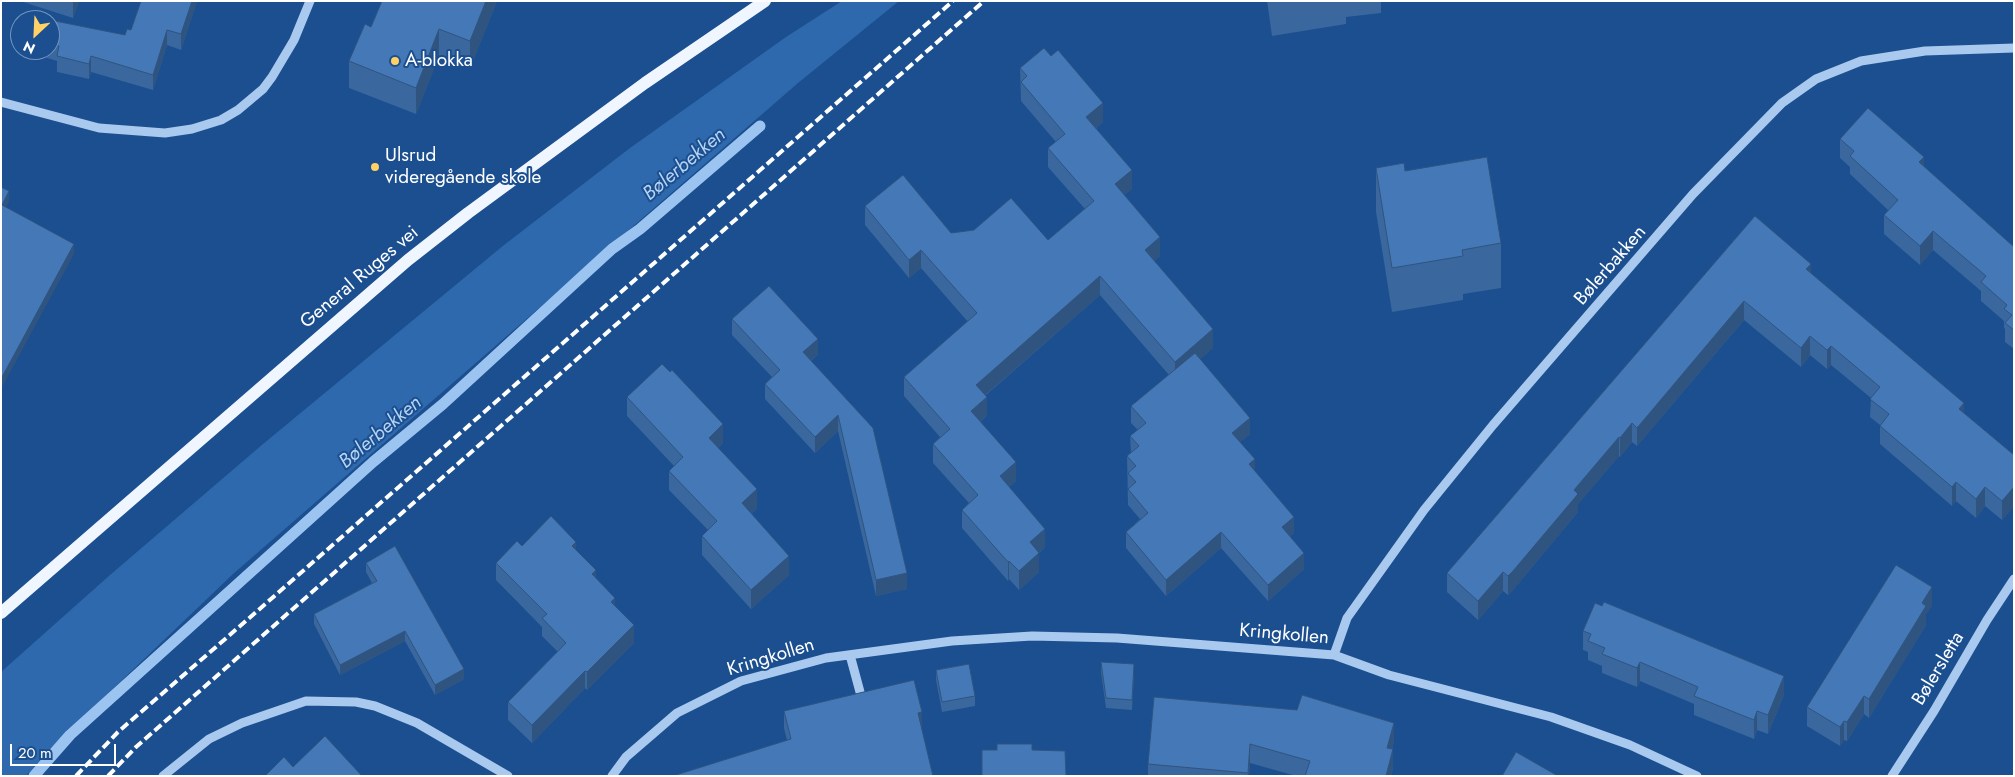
<!DOCTYPE html>
<meta charset="utf-8">
<style>
body{margin:0}
#map{position:relative;width:2015px;height:777px;overflow:hidden;background:#1b4f8f;font-family:Jost,sans-serif}
canvas{display:block}
.frame{position:absolute;inset:0;border:2px solid #fff;pointer-events:none}
.north{position:absolute;left:10px;top:10px;width:50px;height:50px;box-sizing:border-box;background:#1b4f8f;border:1px solid #7695bc;border-radius:50%;rotate:205deg;font-size:14px;font-weight:700;line-height:20px;text-align:center;color:#fff}
.north::after{content:'';display:block;margin:auto;width:18px;height:22px;background:#ffd166;clip-path:polygon(50% 0,100% 100%,50% 72%,0 100%)}
.scale{position:absolute;left:10px;top:744px;width:106px;height:22px;box-sizing:border-box;border:2px solid #fff;border-top:0;padding-left:6px;font-size:15px;line-height:18px;white-space:nowrap;color:#fff;-webkit-text-stroke:4px #1b4f8f;paint-order:stroke}
</style>
<div id="map">
<canvas width="2015" height="777"></canvas>
<div class="frame"></div>
<div class="north">N</div>
<div class="scale">20 m</div>
</div>
<script>
const context = document.querySelector('canvas').getContext('2d');
context.lineJoin = 'round';
function paint(path, color) { context.fillStyle = color; context.fill(path, 'evenodd'); }
const poly = rows => new Path2D(rows.map(r => 'M' + r).join(''));
function stroke(path, color, width, dash) { context.strokeStyle = color; context.lineWidth = width; context.lineCap = dash ? 'butt' : 'round'; context.setLineDash(dash || []); context.stroke(path); }
function write(font, color, halo, rows, align = 'center') {
  context.font = font + ' Jost,sans-serif'; context.lineWidth = 4; context.setLineDash([]); context.textBaseline = 'middle'; context.strokeStyle = halo; context.fillStyle = color; for (const [text, x, y, turn = 0] of rows) {
    context.save(); context.translate(x, y); context.rotate((+turn || 0) * Math.PI / 180); context.textAlign = isNaN(turn) ? turn : align; if (halo) context.strokeText(text, 0, 0); context.fillText(text, 0, 0); context.restore();
  }
}
paint(poly([
 [842,1,899,1,798,83,233,574,51,748,26,776,1,776,1,672,110,575,263,444,504,245,630,148,786,37]
]), '#2e69ad');
stroke(poly([
 [34,776,70,735,373,462,443,404,612,249,640,229,760,126]
]), '#9cc4f0', 11);
stroke(poly([
 [1,102,99,128,165,133,192,129,221,120,238,110,263,89,272,77,294,40,310,1],
 [850,655,860,692],
 [1334,655,1347,618,1424,510,1493,425,1693,194,1782,103,1816,79,1861,61,1925,51,2014,48],
 [163,776,209,739,242,723,306,701,356,702,375,706,417,723,508,776],
 [612,776,626,757,677,713,741,681,826,658,952,641,1032,636,1117,638,1334,655,1389,675,1551,717,1630,745,1697,776],
 [1892,776,1934,711,1987,620,2014,579]
]), '#a9c9ee', 9);
stroke(poly([
 [1,613,408,260,468,213,645,83,765,1]
]), '#f0f6ff', 12);
stroke(poly([
 [76,776,118,732,247,620,953,1],
 [108,776,136,747,984,1]
]), '#fff', 4, [9, 4]);
paint(poly([
 [20,1,79,1,73,18],
 [141,1,197,1,181,50,167,45,153,90,91,72,89,79,57,72,57,61,24,51,24,50,50,50,50,20,125,35,131,30],
 [382,1,497,1,470,68,439,56,416,114,349,88,349,61,371,27],
 [1267,1,1381,1,1381,13,1346,17,1346,24,1272,36],
 [1020,68,1103,122,1096,128,1132,189,1124,195,1160,256,1154,261,1213,348,1200,359,1250,434,1240,442,1255,471,1294,533,1290,536,1304,569,1268,601,1221,548,1166,596,1126,548,1126,532,1140,519,1128,505,1127,456,1131,453,1130,436,1138,430,1131,423,1131,406,1169,375,1100,295,986,395,987,415,980,422,1016,481,1009,487,1045,547,1039,553,1039,572,1019,590,1009,579,1008,581,962,528,962,510,969,503,933,463,933,444,940,437,904,396,904,377,968,322,921,268,909,278,865,225,865,206,951,233,1048,240,1085,209,1048,167,1048,148,1056,142,1021,101],
 [1840,139,1924,167,2014,247,2014,349,2005,342,2005,329,2004,328,2004,321,1981,301,1981,291,1933,250,1920,265,1884,234,1884,215,1888,210,1850,174,1850,167,1840,158],
 [1376,168,1405,171,1501,243,1501,288,1463,294,1463,300,1392,312,1376,212],
 [1755,216,1811,273,1964,413,2014,455,2014,506,2002,520,1985,506,1976,518,1956,501,1952,506,1880,444,1880,425,1870,417,1871,398,1831,365,1827,369,1810,355,1801,367,1744,320,1637,446,1632,442,1620,457,1619,456,1578,504,1578,512,1513,590,1508,595,1503,591,1478,620,1447,592,1447,573],
 [732,319,818,354,811,361,873,428,907,589,876,596,838,431,815,453,765,399,765,384,772,377,732,335],
 [627,397,723,443,718,448,757,508,751,514,789,575,751,609,702,555,702,536,708,530,669,490,669,471,674,466,627,416],
 [522,546,576,550,615,607,634,643,587,690,585,688,532,743,508,720,508,702,558,652,542,636,542,627,496,580,496,563],
 [366,563,464,679,435,695,405,641,340,675,314,624,314,614,372,583,366,572],
 [1932,606,1926,614,1926,625,1869,718,1864,714,1847,741,1844,740,1840,746,1807,726,1807,707],
 [1583,631,1784,695,1768,734,1757,730,1754,739,1694,715,1694,704,1640,681,1637,687,1602,673,1602,666,1588,660,1588,652,1583,650],
 [1101,662,1134,674,1132,710,1106,708,1101,672],
 [936,670,975,696,975,706,942,712,936,680],
 [1154,697,1394,742,1392,749,1393,768,1391,776,1296,776,1250,763,1249,776,1148,776,1148,764],
 [784,711,922,729,787,740,784,728]
]), '#3a679d');
paint(poly([
 [73,1,79,1,73,18],
 [192,1,197,1,181,50,181,34],
 [486,1,497,1,470,68,470,41],
 [439,29,439,56,416,114,416,88],
 [167,30,167,45,153,90,153,75],
 [91,56,91,72,89,79,89,64],
 [1103,103,1103,122,1086,136,1086,117],
 [1924,157,1924,176,1919,162],
 [1132,170,1132,189,1115,203,1115,184],
 [9,191,9,201,2,215,2,205],
 [1933,231,1933,250,1920,265,1920,246],
 [1160,237,1160,256,1145,269,1145,250],
 [74,244,74,254,1,389,1,379],
 [921,250,921,268,909,278,909,260],
 [1811,264,1811,282,1806,269],
 [1100,276,1100,295,976,403,976,385],
 [1744,301,1744,320,1637,446,1637,428],
 [1213,329,1213,348,1175,381,1175,362],
 [1810,336,1810,355,1801,367,1801,348],
 [818,339,818,354,803,368,803,352],
 [1831,346,1831,365,1827,369,1827,350],
 [987,397,987,415,971,430,971,411],
 [1964,403,1964,422,1959,409],
 [838,415,838,431,815,453,815,437],
 [1250,418,1250,434,1232,449,1232,433],
 [1632,423,1632,442,1620,457,1620,438],
 [723,424,723,443,709,457,709,438],
 [1619,437,1619,456,1578,504,1578,512,1513,590,1508,595,1508,576,1574,490],
 [1255,459,1255,476,1249,464],
 [1016,462,1016,481,1000,495,1000,476],
 [1956,482,1956,501,1952,506,1952,487],
 [1985,487,1985,506,1976,518,1976,499],
 [2014,487,2014,506,2002,520,2002,501],
 [757,489,757,508,742,522,742,503],
 [1294,517,1294,533,1282,543,1282,527],
 [1045,529,1045,547,1030,561,1030,542],
 [1221,532,1221,548,1166,596,1166,580],
 [576,542,576,560,572,546],
 [1039,553,1039,572,1019,590,1019,571],
 [1304,553,1304,569,1268,601,1268,585],
 [789,556,789,575,751,609,751,590],
 [1009,561,1009,579,1008,581,1008,562],
 [596,570,596,587,592,574],
 [1503,572,1503,591,1478,620,1478,601],
 [907,573,907,589,876,596,876,580],
 [1932,587,1932,606,1926,614,1926,625,1869,718,1869,699,1922,603],
 [615,598,615,615,611,602],
 [634,625,634,643,587,690,587,672],
 [405,631,405,641,340,675,340,665],
 [1640,662,1640,681,1637,687,1637,668],
 [1134,664,1134,674,1132,710,1132,700],
 [464,669,464,679,435,695,435,685],
 [585,671,585,688,532,743,532,725],
 [1784,676,1784,695,1768,734,1768,715],
 [1864,696,1864,714,1847,741,1847,722],
 [1757,711,1757,730,1754,739,1754,720],
 [922,712,922,730,918,713],
 [1844,721,1844,740,1840,746,1840,727],
 [1394,723,1394,742,1387,766,1387,748],
 [1250,744,1250,763,1249,776,1248,776],
 [1393,749,1393,768,1391,776,1386,776]
]), '#305480');
const building = poly([
 [141,1,192,1,181,34,167,30,153,75,91,56,89,64,57,56,59,46,50,43,50,20,125,35,127,29,131,30,141,1],
 [382,1,486,1,470,41,439,29,416,88,349,61,365,24,371,27,382,1],
 [29,16,50,20,28,20,29,16],
 [1044,48,1051,56,1058,50,1103,103,1086,117,1132,170,1115,184,1160,237,1145,250,1213,329,1175,362,1100,276,976,385,987,397,971,411,1016,462,1000,476,1045,529,1030,542,1039,553,1019,571,1009,561,1008,562,962,510,978,495,933,444,950,429,904,377,977,313,921,250,909,260,865,206,903,175,951,233,974,230,1011,198,1048,240,1094,201,1048,148,1065,134,1021,82,1027,76,1020,68,1044,48],
 [1868,108,1924,157,1919,162,2014,247,2014,330,2005,323,2012,315,2004,309,2007,305,1981,282,1986,276,1933,231,1920,246,1884,215,1898,200,1850,156,1854,151,1840,139,1868,108],
 [1487,157,1501,243,1462,250,1463,256,1392,268,1376,168,1404,163,1405,171,1487,157],
 [1,187,9,191,2,205,74,244,1,379,1,187],
 [1755,216,1811,264,1806,269,1964,403,1959,409,2014,455,2014,487,2002,501,1985,487,1976,499,1956,482,1952,487,1880,426,1889,414,1870,399,1880,387,1831,346,1827,350,1810,336,1801,348,1744,301,1637,428,1632,423,1620,438,1619,437,1574,490,1578,494,1513,571,1508,576,1503,572,1478,601,1447,573,1755,216],
 [769,286,818,339,803,352,873,428,907,573,876,580,838,415,815,437,765,384,780,370,732,319,769,286],
 [1195,353,1250,418,1232,433,1255,459,1249,464,1294,517,1282,527,1304,553,1268,585,1221,532,1166,580,1126,532,1148,513,1128,489,1136,482,1128,473,1136,466,1127,456,1139,446,1130,436,1146,423,1131,406,1195,353],
 [662,364,670,372,672,370,723,424,709,438,757,489,742,503,789,556,751,590,702,536,717,521,669,471,683,457,627,397,662,364],
 [551,516,576,542,572,546,596,570,592,574,615,598,611,602,634,625,587,672,585,671,532,725,508,702,566,643,542,618,547,614,496,563,517,541,522,546,551,516],
 [395,546,464,669,435,685,405,631,340,665,314,614,377,581,366,563,395,546],
 [1896,565,1932,587,1922,603,1926,606,1869,699,1864,696,1847,722,1844,721,1840,727,1807,707,1896,565],
 [1604,602,1784,676,1768,715,1757,711,1754,720,1694,696,1698,687,1640,662,1637,668,1602,654,1605,648,1588,641,1591,634,1583,631,1595,603,1602,606,1604,602],
 [1101,662,1134,664,1132,700,1106,698,1101,662],
 [969,664,975,696,942,702,936,670,969,664],
 [914,680,922,712,918,713,933,776,676,776,676,775,791,739,784,711,914,680],
 [1302,695,1394,723,1387,748,1393,749,1386,776,1305,776,1310,761,1250,744,1248,773,1148,764,1154,697,1297,710,1302,695],
 [325,736,362,776,265,776,284,757,293,767,325,736],
 [997,744,1032,744,1032,750,1065,751,1066,776,982,776,982,750,997,750,997,744],
 [1516,752,1558,776,1502,776,1516,752]
]);
paint(building, '#4478b7');
stroke(building, '#305480', 1);
for (const [x, y, r, color] of [
 [395,61,5,"#ffd166"],
 [375,167,5,"#ffd166"]
]) { const dot = new Path2D(); dot.arc(x, y, r, 0, 2 * Math.PI); context.fillStyle = color; context.fill(dot); stroke(dot, '#1b4f8f', 2); }
write('19px', '#fff', '#1b4f8f', [
 ["A-blokka",405,61],
 ["Ulsrud",385,156],
 ["videregående skole",385,178]
], 'left');
write('19px', '#fff', '#1b4f8f', [
 ["Bølerbakken",1611,266,-49],
 ["General Ruges vei",360,278,-40],
 ["Kringkollen",1284,635,5],
 ["Kringkollen",771,658,-17],
 ["Bølersletta",1939,669,-59]
]);
write('italic 20px', '#b5d3f5', '#1b4f8f', [
 ["Bølerbekken",685,165,-40],
 ["Bølerbekken",381,433,-40]
]);
</script>
